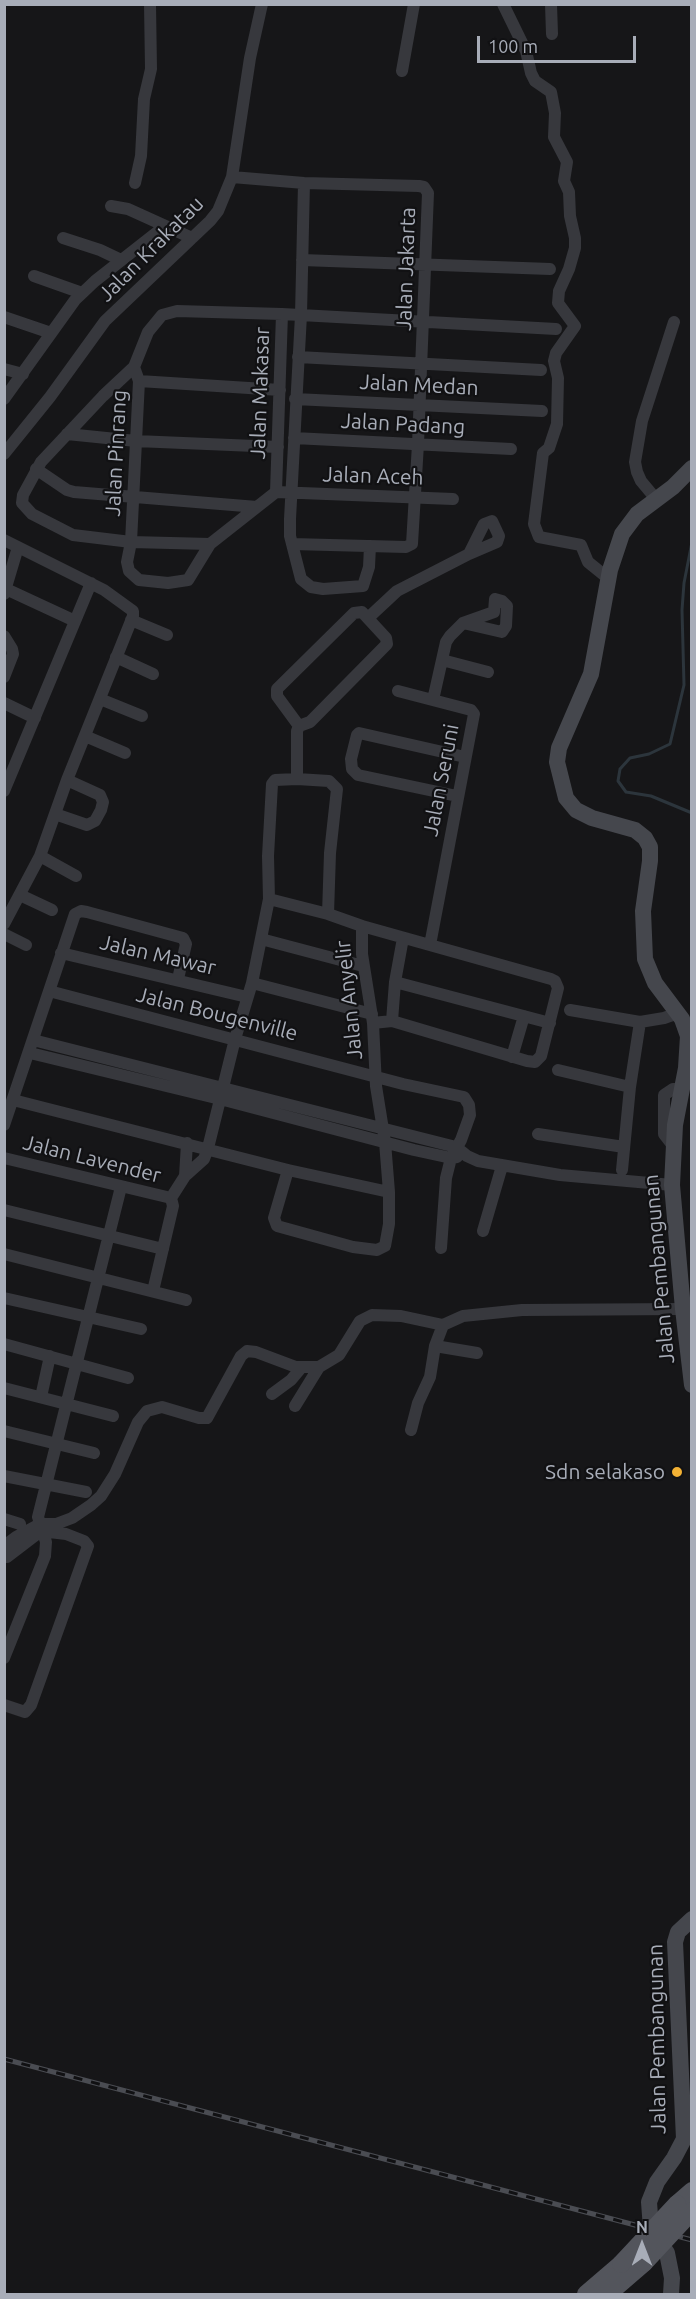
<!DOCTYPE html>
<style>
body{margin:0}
#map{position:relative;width:696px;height:2299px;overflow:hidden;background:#161618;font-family:Ubuntu,sans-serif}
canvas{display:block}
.frame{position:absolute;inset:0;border:6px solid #a8adb8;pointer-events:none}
.north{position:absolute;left:612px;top:2215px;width:60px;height:60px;-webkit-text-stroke:4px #111113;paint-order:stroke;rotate:0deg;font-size:16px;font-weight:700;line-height:24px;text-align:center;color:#a8adb8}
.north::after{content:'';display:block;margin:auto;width:21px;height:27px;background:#a8adb8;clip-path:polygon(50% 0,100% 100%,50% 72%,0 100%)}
.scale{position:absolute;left:477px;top:36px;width:159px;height:27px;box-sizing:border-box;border:3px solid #a8adb8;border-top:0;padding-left:8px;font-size:18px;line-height:21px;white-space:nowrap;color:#a8adb8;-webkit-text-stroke:4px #111113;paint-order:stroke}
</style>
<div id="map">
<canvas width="696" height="2299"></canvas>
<div class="frame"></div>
<div class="north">N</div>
<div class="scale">100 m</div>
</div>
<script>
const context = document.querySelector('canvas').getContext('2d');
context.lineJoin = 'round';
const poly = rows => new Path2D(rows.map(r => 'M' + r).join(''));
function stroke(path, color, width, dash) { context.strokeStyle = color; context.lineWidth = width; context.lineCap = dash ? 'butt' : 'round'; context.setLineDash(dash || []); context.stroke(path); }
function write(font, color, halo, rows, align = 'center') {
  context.font = font + ' Ubuntu,sans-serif'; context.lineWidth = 4.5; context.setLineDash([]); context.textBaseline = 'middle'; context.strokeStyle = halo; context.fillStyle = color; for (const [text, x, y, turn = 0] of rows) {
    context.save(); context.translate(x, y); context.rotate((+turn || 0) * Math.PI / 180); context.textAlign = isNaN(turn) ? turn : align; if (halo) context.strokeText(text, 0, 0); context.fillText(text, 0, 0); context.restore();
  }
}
stroke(poly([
 [692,542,684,583,682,610,684,685,670,744,649,754,630,758,620,769,618,781,626,792,651,796,692,813],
 [692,958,692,962]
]), '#2c353c', 3);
stroke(poly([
 [503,4,526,51,531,73,535,81,551,92,555,113,554,137,567,162,564,181,569,192,570,216,575,238,575,248,569,269,559,291,558,303,575,326,556,353,554,361,558,378,557,424,549,448,543,453,534,524,539,537,581,545,588,562,609,579],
 [551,4,552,34],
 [402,71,414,4],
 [232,177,304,183,419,186,424,187,428,193,418,444,412,544,406,547,292,544],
 [135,183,141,156,144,99,151,69,150,4],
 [304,183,301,315,290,519,290,536,301,579,311,587,323,589,363,586,369,567,370,546],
 [111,206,128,209,192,238],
 [63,238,100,250,121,260],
 [302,260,550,269],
 [34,276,82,293],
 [4,317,51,333],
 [298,357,541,370],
 [134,367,139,381,131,542,127,562,129,571,139,580,168,583,188,580,210,544,276,492,453,499],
 [4,369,23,374],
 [139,381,280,390],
 [4,399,75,300,95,281,165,226],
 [295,399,542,411],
 [67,434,136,441,278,447],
 [294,438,511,449],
 [4,454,50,397,105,321,210,221,218,211,232,177,250,58,262,4],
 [36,469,67,490,74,492,257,507],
 [276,492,282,314,556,329],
 [656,499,641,481,637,472,635,462,642,421,674,322],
 [4,540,104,590,133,611,133,616,67,780,40,856,4,924],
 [210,544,131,542,73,535,32,514,22,503,23,495,41,462,103,396,134,367,148,332,162,315,177,311,282,314],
 [6,589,75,621],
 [4,594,18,547],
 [368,618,397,591,469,554,497,542,499,536,492,521,484,524,469,554],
 [131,620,167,635],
 [4,636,12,649,13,654,4,677],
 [116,657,153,674],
 [442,660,488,672],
 [398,691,471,710,474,714,430,945],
 [100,699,142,716],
 [433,700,446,642,450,636,463,623,494,612,495,599,502,601,507,606,506,626,502,632,463,623],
 [4,703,35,718],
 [85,736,125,753],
 [297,779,297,731,299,726,277,696,277,689,354,613,362,612,386,638,387,644,310,722,299,726],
 [4,791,91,583],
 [457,796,358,775,352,769,351,759,357,735,359,733,465,757],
 [55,814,87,825,95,821,101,810,103,802,100,795,67,780],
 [40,856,76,876],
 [20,895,52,910],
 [269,899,328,914,362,926,362,954,373,1023,376,1086,385,1142,389,1192,389,1224,385,1246,377,1250,353,1247,277,1226,274,1218,288,1170],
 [362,926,551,979,555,981,558,988,541,1056,535,1062,527,1061,392,1021,373,1023],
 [4,934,26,945],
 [261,939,363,966],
 [61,953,247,997],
 [395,982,550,1023],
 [252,983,372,1014],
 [49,991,403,1084,464,1097,469,1105,470,1115,461,1140,451,1158,446,1178,441,1248],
 [570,1010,640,1022],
 [392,1021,395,982,403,938],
 [33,1040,456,1147,467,1156,478,1161,560,1175,672,1185],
 [30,1053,220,1099,414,1150,451,1158,457,1157],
 [512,1057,524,1016],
 [558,1070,630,1087],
 [13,1100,288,1170,389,1192],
 [4,1125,75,914,81,911,87,912,183,938,186,944,178,979],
 [538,1134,624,1147],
 [674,1147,664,1134,664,1095,673,1089,681,1089],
 [4,1158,171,1198],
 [622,1170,630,1087,640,1022,664,1018,678,1013],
 [185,1176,187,1143],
 [4,1210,163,1249],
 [483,1231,502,1166],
 [4,1254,186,1300],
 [153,1291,173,1206,171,1198,185,1176,204,1159,208,1148,235,1039,252,983,269,899,268,856,272,784,275,780,297,779,329,781,337,789,330,853,328,914],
 [4,1298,141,1329],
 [4,1344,128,1378],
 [435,1346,477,1353],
 [4,1388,113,1416],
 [272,1394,291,1380,301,1368],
 [41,1397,50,1356],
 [295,1406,319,1367],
 [411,1430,418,1403,430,1377,435,1346,443,1325],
 [4,1431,94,1453],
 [4,1476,86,1492],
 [4,1519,20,1524],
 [4,1546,16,1537,40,1524,56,1524,72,1518,91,1505,101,1496,115,1474,138,1422,147,1411,162,1407,199,1418,207,1418,241,1356,247,1351,256,1352,296,1367,319,1367,339,1355,360,1321,372,1315,401,1316,443,1325,463,1316,522,1310,683,1309],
 [4,1658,45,1556,46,1542,38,1517,121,1187],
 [4,1705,25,1712,31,1705,88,1546,84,1541,66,1534,41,1531,7,1557]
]), '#37383d', 12);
stroke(poly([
 [692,468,673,487,637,514,622,534,610,570,591,674,559,748,557,762,566,798,576,810,592,818,635,830,645,838,650,847,650,861,643,911,645,959,655,983,682,1019,688,1036,686,1068,675,1125,672,1185,683,1309,692,1385],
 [671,2294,672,2278,667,2253,651,2229,649,2202,657,2182,674,2158,684,2139,675,1942,678,1932,692,1919]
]), '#45474d', 16);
stroke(poly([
 [677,2204,692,2191],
 [586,2294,621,2264],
 [608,2294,644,2263]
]), '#53555c', 18);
const rail = poly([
 [4,2059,692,2240]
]);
stroke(rail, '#4a4c52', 5);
stroke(rail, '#111113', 3, [9]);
stroke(poly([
 [644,2263,692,2211],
 [621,2264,677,2204]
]), '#53555c', 18);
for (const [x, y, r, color] of [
 [677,1472,6,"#f2b134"]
]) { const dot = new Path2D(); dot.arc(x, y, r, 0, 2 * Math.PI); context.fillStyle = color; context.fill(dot); stroke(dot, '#111113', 2); }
write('21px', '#a8adb8', '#111113', [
 ["Jalan Krakatau",151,249,-45],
 ["Jalan Jakarta",406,269,-88],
 ["Jalan Medan",419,385,3],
 ["Jalan Makasar",260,393,-88],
 ["Jalan Padang",403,424,3],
 ["Jalan Pinrang",116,453,-87],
 ["Jalan Aceh",373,476,2],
 ["Jalan Seruni",441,780,-79],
 ["Jalan Mawar",158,955,13],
 ["Jalan Anyelir",349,1000,-96],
 ["Jalan Bougenville",217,1014,14],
 ["Jalan Lavender",92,1159,14],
 ["Jalan Pembangunan",659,1269,-95],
 ["Jalan Pembangunan",657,2039,-91]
]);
write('21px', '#a8adb8', '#111113', [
 ["Sdn selakaso",665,1472]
], 'right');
</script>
